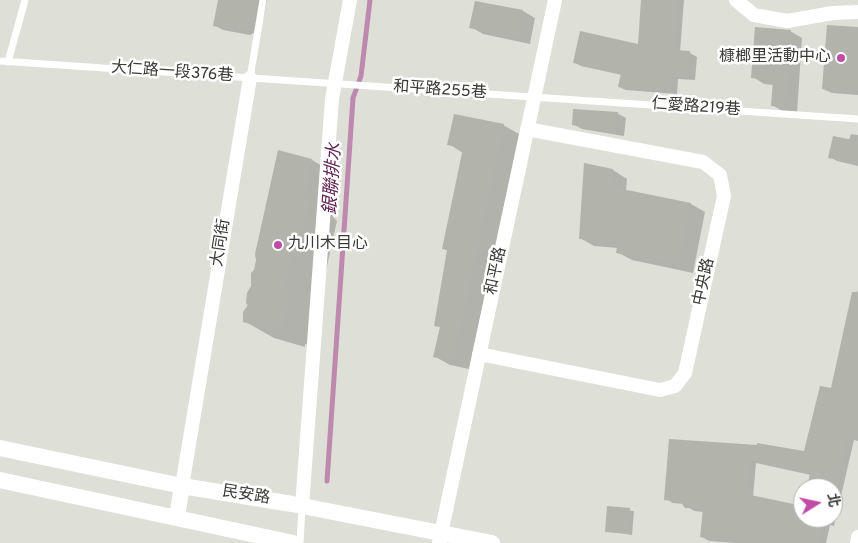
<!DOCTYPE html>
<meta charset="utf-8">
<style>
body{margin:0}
#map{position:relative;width:858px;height:543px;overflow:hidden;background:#dedfd6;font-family:Overpass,"Noto Sans TC",sans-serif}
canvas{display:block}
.north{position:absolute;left:793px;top:478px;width:50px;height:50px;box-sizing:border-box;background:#fff;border:1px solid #b0b0af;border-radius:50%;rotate:80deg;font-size:14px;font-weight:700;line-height:20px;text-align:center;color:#393a36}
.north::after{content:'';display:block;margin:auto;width:18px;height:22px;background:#c04ca7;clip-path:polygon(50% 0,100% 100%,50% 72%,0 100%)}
</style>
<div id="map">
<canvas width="858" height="543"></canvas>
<div class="north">北</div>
</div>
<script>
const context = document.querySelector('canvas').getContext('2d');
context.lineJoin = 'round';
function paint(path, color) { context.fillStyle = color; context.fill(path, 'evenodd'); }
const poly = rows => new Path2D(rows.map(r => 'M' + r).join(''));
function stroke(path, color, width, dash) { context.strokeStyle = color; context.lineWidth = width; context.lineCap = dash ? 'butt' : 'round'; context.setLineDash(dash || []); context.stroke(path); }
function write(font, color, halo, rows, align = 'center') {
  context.font = font + ' Overpass,"Noto Sans TC",sans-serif'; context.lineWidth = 5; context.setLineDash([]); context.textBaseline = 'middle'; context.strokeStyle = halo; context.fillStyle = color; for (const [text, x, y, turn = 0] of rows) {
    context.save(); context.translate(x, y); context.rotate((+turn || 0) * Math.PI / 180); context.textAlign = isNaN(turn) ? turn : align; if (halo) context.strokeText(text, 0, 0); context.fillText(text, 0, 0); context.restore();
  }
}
paint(poly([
 [219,0,267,0,261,29,250,35,223,30,214,25],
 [643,0,684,0,680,52,690,53,697,57,695,80,678,79,677,94,626,90,619,87,622,75,581,66,574,62,639,45],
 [476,2,523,11,535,18,530,44,483,34,471,27],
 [858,28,858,95,832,93,823,89],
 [790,31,802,38,797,113,784,112,772,105,774,85,764,84,753,77],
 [617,113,626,118,624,136,582,129,573,124],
 [503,125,519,134,469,369,450,365,434,356,441,328,435,325,448,251,443,248,463,153,449,144],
 [851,134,858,135,858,166,837,161,830,157,849,140],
 [312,160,341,177,333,217,337,221,334,234,310,345,305,344,305,347,274,338,244,321,255,271],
 [613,170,627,179,626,191,691,204,705,212,693,273,632,260,617,252,618,248,594,246,580,238],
 [858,289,858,441,854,440,834,526,830,525,826,543,735,543,709,541,702,537,704,512,694,511,684,504,673,503,666,499,670,440,805,452,832,390],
 [756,463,811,475,808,488,833,488,833,518,803,518,803,507,753,497],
 [608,508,634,511,632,535,607,531]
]), '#0003');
stroke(poly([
 [327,481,353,98,361,76,370,0]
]), '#bd89ae', 5);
paint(poly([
 [218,0,258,0,253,24,241,31,213,26],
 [641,0,677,0,674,50,690,51,688,77,671,76,670,91,618,87,621,73,573,63,580,31,638,44],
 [475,1,523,10,517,37,469,28],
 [827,25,858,27,858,92,822,89],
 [755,27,791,30,785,107,771,106,773,80,751,78],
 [573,109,618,112,616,133,572,125],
 [454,114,504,124,453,361,433,357,440,327,434,326,447,250,442,249,463,148,447,145],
 [833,136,858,141,858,164,828,158],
 [278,150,312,159,304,199,308,203,305,217,296,252,292,252,284,289,289,294,283,322,280,329,276,328,276,331,243,322,243,312,248,305,246,303,247,293,251,286,251,273,254,270,256,260,255,254],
 [584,163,613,169,612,187,691,203,678,265,616,253,618,242,579,239],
 [852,292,858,292,858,439,847,437,836,489,808,483,810,473,749,460,746,494,803,506,803,518,824,518,818,543,750,543,700,537,703,509,685,508,680,501,664,500,669,439,757,445,757,443,804,451,820,386,831,388],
 [607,506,630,508,629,534,605,532]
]), '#b2b3aa');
stroke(poly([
 [0,61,858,119],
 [8,62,25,0],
 [250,78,263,0],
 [300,543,302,506]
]), '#fff', 7);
stroke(poly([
 [736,0,754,15,787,21,833,13,858,12],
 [479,354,660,390,675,386,685,373,724,196,720,175,703,162,527,129],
 [182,486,250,78],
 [302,506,332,99,350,0],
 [439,543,555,0],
 [857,543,858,537]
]), '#fff', 14);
stroke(poly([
 [0,448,182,486,292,504,492,543],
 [0,480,293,543],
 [177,517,182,486]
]), '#fff', 16);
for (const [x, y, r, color] of [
 [841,58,5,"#c04ca7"],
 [278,245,5,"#c04ca7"]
]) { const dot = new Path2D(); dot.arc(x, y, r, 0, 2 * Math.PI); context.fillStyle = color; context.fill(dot); stroke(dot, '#fff', 2); }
write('16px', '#393a36', '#fff', [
 ["槺榔里活動中心",831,58],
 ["九川木目心",288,245,"left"]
], 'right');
write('16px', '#393a36', '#fff', [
 ["大仁路一段376巷",172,73,4],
 ["和平路255巷",440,91,4],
 ["仁愛路219巷",696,108,4],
 ["大同街",222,243,-81],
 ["和平路",497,271,-78],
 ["中央路",705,282,-78],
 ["民安路",246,496,9]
]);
write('italic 18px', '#632455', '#fff', [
 ["銀聯排水",334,179,-86]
]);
</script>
